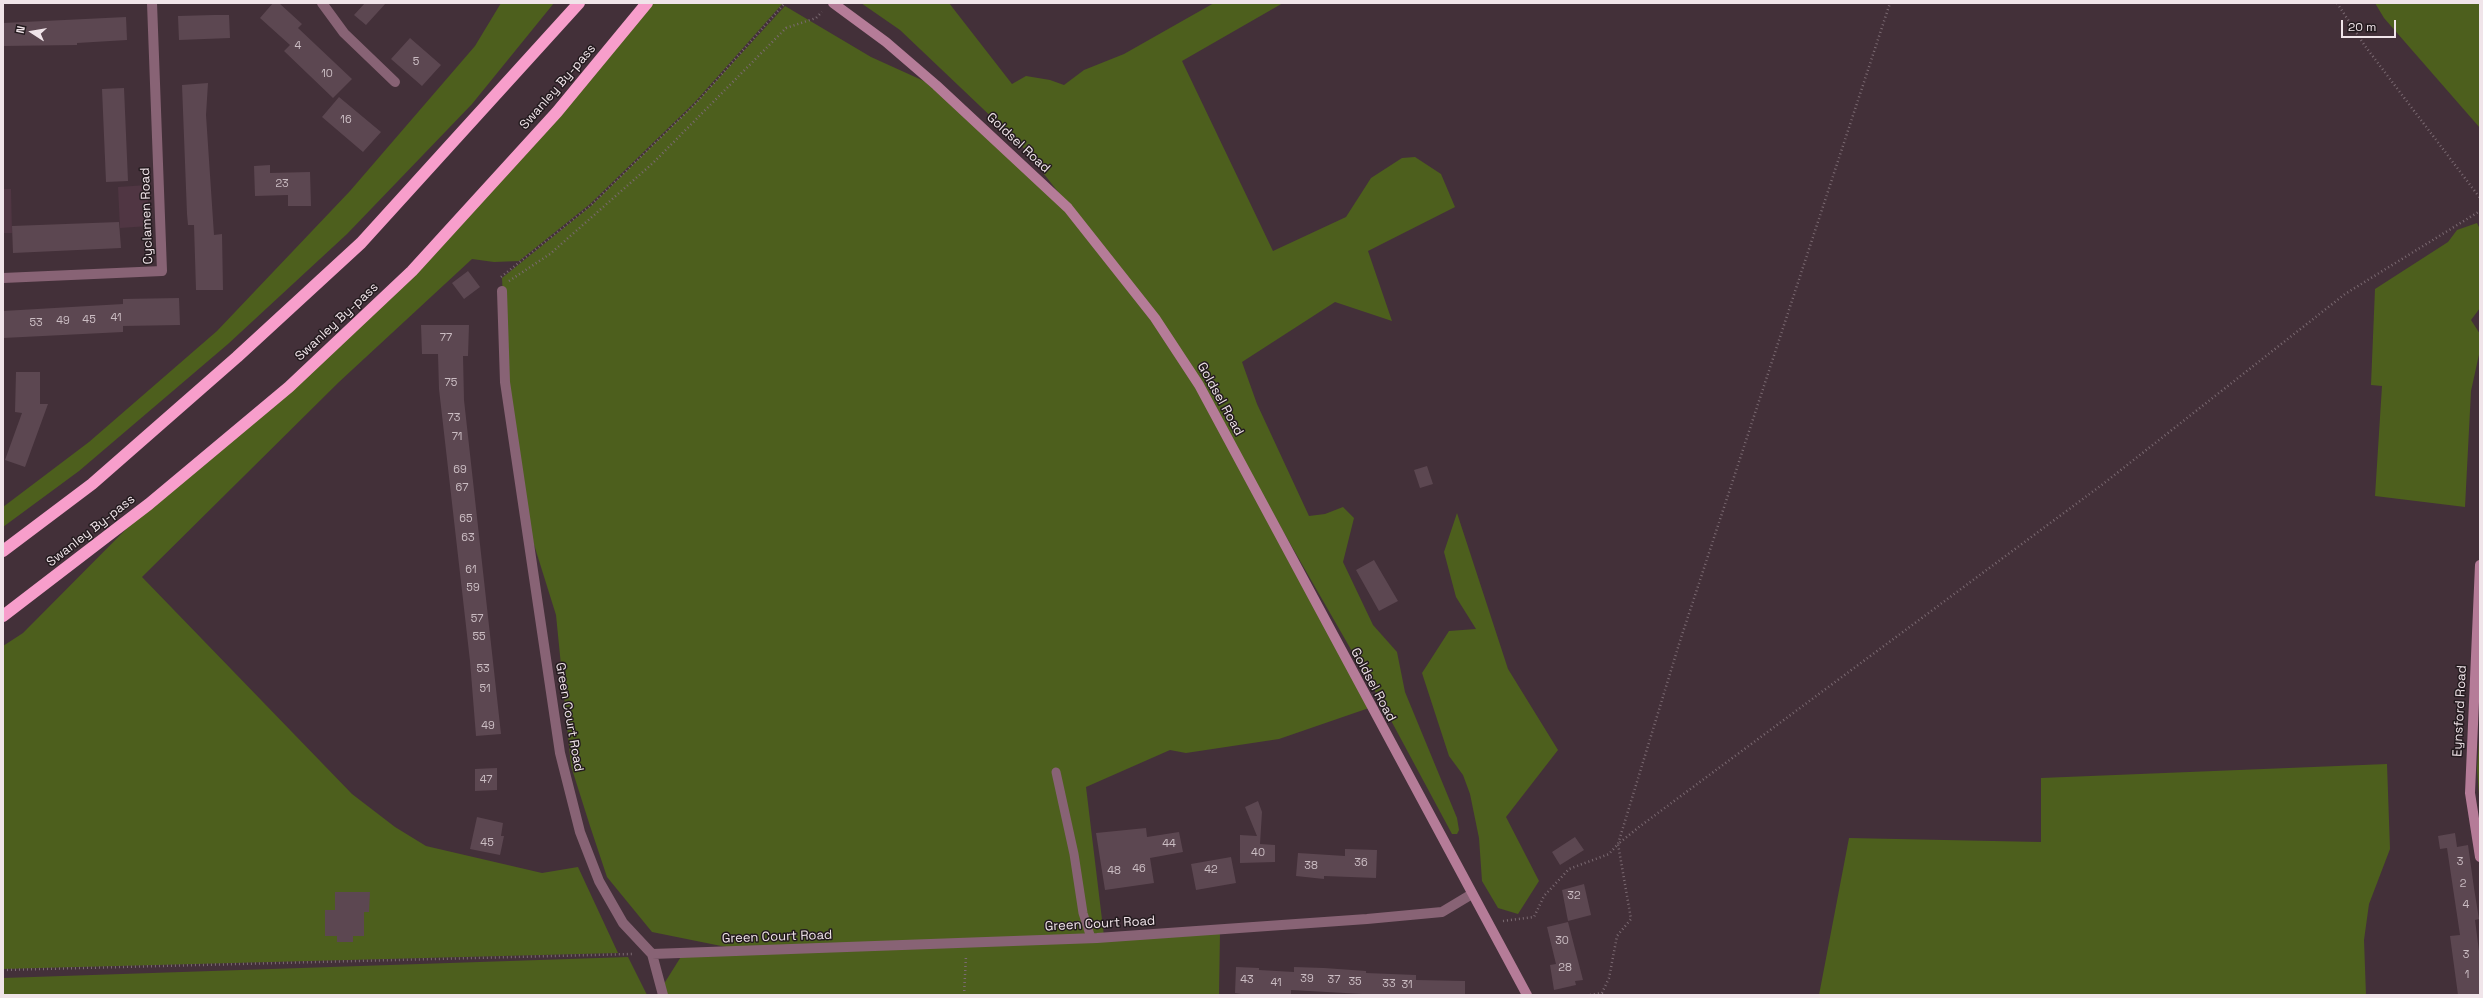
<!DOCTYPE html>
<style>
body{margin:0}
#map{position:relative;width:2483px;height:998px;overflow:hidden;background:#433039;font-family:"Space Grotesk",sans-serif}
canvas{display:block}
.frame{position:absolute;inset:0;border:4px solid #f0e4e9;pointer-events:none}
.north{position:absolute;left:12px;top:12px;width:40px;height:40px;-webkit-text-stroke:3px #241b1f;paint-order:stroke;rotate:282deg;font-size:11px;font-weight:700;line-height:16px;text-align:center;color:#f0e4e9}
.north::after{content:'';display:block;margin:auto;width:14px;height:18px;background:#f0e4e9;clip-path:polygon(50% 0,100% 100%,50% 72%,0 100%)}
.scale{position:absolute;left:2341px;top:20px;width:55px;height:18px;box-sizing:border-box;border:2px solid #f0e4e9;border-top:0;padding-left:5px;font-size:12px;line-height:14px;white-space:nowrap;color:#f0e4e9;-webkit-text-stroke:3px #241b1f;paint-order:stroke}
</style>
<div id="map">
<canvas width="2483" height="998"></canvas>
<div class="frame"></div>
<div class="north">N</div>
<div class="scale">20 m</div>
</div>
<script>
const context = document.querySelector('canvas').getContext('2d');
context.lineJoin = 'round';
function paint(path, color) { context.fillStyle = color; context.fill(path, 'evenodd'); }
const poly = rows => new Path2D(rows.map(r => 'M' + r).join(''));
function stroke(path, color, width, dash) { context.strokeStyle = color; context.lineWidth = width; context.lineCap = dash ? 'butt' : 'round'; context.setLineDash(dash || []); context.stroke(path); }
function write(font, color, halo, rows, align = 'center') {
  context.font = font + ' "Space Grotesk",sans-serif'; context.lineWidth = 3; context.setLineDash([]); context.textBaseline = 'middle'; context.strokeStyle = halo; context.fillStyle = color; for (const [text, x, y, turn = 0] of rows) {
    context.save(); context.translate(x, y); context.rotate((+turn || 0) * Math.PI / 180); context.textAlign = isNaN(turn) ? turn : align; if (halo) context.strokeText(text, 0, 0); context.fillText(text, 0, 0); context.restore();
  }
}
paint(poly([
 [147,185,149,226,120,228,118,187],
 [3,189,11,189,12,233,3,233]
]), '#503643');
paint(poly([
 [501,3,554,3,472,104,347,234,228,344,79,471,3,527,3,507,89,442,217,331,350,191,475,46],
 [647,3,783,3,695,102,590,204,519,261,494,262,472,259,339,382,142,577,352,794,395,827,426,846,542,873,578,867,618,953,3,969,3,646,23,633,150,505,412,271],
 [861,3,949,3,1012,84,1026,76,1050,80,1064,85,1084,70,1124,54,1214,3,1283,3,1182,61,1273,251,1346,217,1371,178,1402,158,1415,157,1441,174,1455,207,1368,251,1392,321,1335,302,1242,362,1257,404,1309,516,1325,514,1343,507,1354,518,1343,562,1373,625,1397,652,1405,692,1457,818,1459,830,1457,834,1452,834,1380,700,1199,385,1070,207,1021,145,900,30],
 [2375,3,2480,3,2480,128,2384,18],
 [785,6,871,57,935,86,1067,208,1153,320,1197,387,1369,708,1279,739,1186,753,1170,750,1086,787,1104,936,741,950,652,932,607,877,590,826,571,766,556,615,526,519,507,382,502,278,591,206,696,103],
 [2477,223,2480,229,2480,308,2471,320,2480,334,2480,350,2471,391,2465,507,2375,496,2382,386,2371,385,2375,289,2448,242,2457,230],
 [1457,513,1508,669,1558,750,1506,817,1539,881,1518,914,1498,908,1482,881,1479,838,1470,794,1463,775,1449,756,1422,673,1449,631,1476,629,1456,597,1444,552],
 [2480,727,2480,808,2477,769],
 [2387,764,2390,849,2369,904,2364,940,2366,995,1819,995,1849,838,2041,842,2041,778],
 [1220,931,1219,995,665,995,662,987,682,955],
 [628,957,647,995,3,995,3,978]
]), '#4d5f1d');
paint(poly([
 [273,3,279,3,302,24,298,28,352,79,333,98,284,51,290,45,260,18],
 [365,3,386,3,366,25,354,15],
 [214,15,229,15,230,38,179,40,178,16],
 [126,17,127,40,77,43,77,45,3,46,3,23],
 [410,38,441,65,422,86,391,59],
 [208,83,206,115,214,235,222,234,223,290,196,290,194,225,188,225,187,214,182,85],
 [124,88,128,181,106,182,102,89],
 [339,97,381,132,363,152,322,117],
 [270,165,270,173,310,172,311,206,288,206,288,195,255,196,254,166],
 [119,222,121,248,13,253,12,226],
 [468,271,480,287,464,299,452,283],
 [179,298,180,325,123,326,123,332,3,338,3,311,123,304,123,299],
 [421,325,469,325,468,356,463,356,464,400,501,734,476,736,470,661,439,389,438,354,422,354],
 [16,372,40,372,40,404,48,404,25,467,5,460,22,413,15,412],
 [1427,466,1433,484,1420,488,1414,470],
 [1374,560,1398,601,1379,611,1356,570],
 [497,768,497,790,475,791,475,769],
 [1258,801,1262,812,1260,844,1275,845,1275,862,1240,863,1240,835,1257,836,1245,807],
 [477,817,503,823,501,836,504,836,500,855,470,849],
 [1146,828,1147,837,1179,832,1183,852,1150,858,1154,883,1105,890,1096,833],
 [2455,833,2457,847,2468,845,2474,888,2479,919,2475,920,2480,959,2480,995,2458,995,2450,936,2460,935,2447,848,2440,849,2438,836],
 [1575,837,1584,850,1560,865,1552,852],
 [1345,849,1377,850,1376,878,1324,876,1324,879,1296,876,1298,853,1345,856],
 [1231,857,1236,883,1196,890,1191,864],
 [1584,884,1591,915,1568,921,1562,890],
 [335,892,370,892,369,912,364,912,364,936,353,936,353,942,337,942,337,936,325,936,325,910,335,910],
 [1568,922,1583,980,1575,981,1576,985,1554,990,1550,965,1556,964,1547,927],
 [1236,967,1259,968,1259,970,1294,972,1294,967,1324,968,1366,971,1366,973,1416,975,1416,980,1465,981,1465,995,1380,995,1291,990,1291,995,1247,995,1235,993]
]), '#5c4751');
stroke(poly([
 [2337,3,2365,46,2480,198],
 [501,277,591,205,696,103,785,3],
 [509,281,550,254,653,163,786,28,816,18,822,12],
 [1503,921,1534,917,1544,896,1569,869,1609,854,1618,844,1680,641,1890,3],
 [3,970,632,954],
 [964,995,966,956],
 [1590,995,1602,993,1609,978,1617,936,1631,919,1618,844,1639,827,2103,484,2345,294,2480,211]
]), '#7b6a72', 2.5, [1, 3]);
stroke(poly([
 [1056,772,1074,854,1083,913,1091,938]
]), '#886375', 9);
stroke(poly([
 [322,3,344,33,395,82],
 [3,278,162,271,152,3],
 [502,291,505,382,560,753,580,832,599,881,623,923,652,954,663,995],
 [652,954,1097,938,1367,919,1442,912,1472,894]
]), '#886375', 10);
stroke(poly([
 [833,3,886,42,936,85,1068,208,1155,318,1199,385,1527,995],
 [2480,565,2470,793,2480,857]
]), '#b57c98', 10);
stroke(poly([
 [3,551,92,484,237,357,361,243,579,3],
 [3,616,149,504,289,387,412,271,557,112,647,3]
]), '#f79ecb', 12);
write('11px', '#cbbdc3', null, [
 ["4",298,46],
 ["5",416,62],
 ["10",327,74],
 ["16",346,120],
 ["23",282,184],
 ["41",116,318],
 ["45",89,320],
 ["49",63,321],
 ["53",36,323],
 ["77",446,338],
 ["75",451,383],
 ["73",454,418],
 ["71",457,437],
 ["69",460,470],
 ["67",462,488],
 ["65",466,519],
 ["63",468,538],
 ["61",471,570],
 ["59",473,588],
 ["57",477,619],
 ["55",479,637],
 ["53",483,669],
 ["51",485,689],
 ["49",488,726],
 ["47",486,780],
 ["45",487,843],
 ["44",1169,844],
 ["40",1258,853],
 ["3",2460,862],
 ["36",1361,863],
 ["38",1311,866],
 ["46",1139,869],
 ["42",1211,870],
 ["48",1114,871],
 ["2",2463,884],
 ["32",1574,896],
 ["4",2466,905],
 ["30",1562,941],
 ["3",2466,955],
 ["28",1565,968],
 ["1",2467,975],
 ["39",1307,979],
 ["43",1247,980],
 ["37",1334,980],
 ["35",1355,982],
 ["41",1276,983],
 ["33",1389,984],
 ["31",1407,985]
]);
write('13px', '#f0e4e9', '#241b1f', [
 ["Swanley By-pass",558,87,-49],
 ["Goldsel Road",1018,143,43],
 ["Cyclamen Road",147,216,-92],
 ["Swanley By-pass",337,322,-43],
 ["Goldsel Road",1220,399,61],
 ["Swanley By-pass",91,531,-38],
 ["Goldsel Road",1373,685,62],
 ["Eynsford Road",2460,711,-87],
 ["Green Court Road",569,717,80],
 ["Green Court Road",1100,924,-3],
 ["Green Court Road",777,937,-2]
]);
</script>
